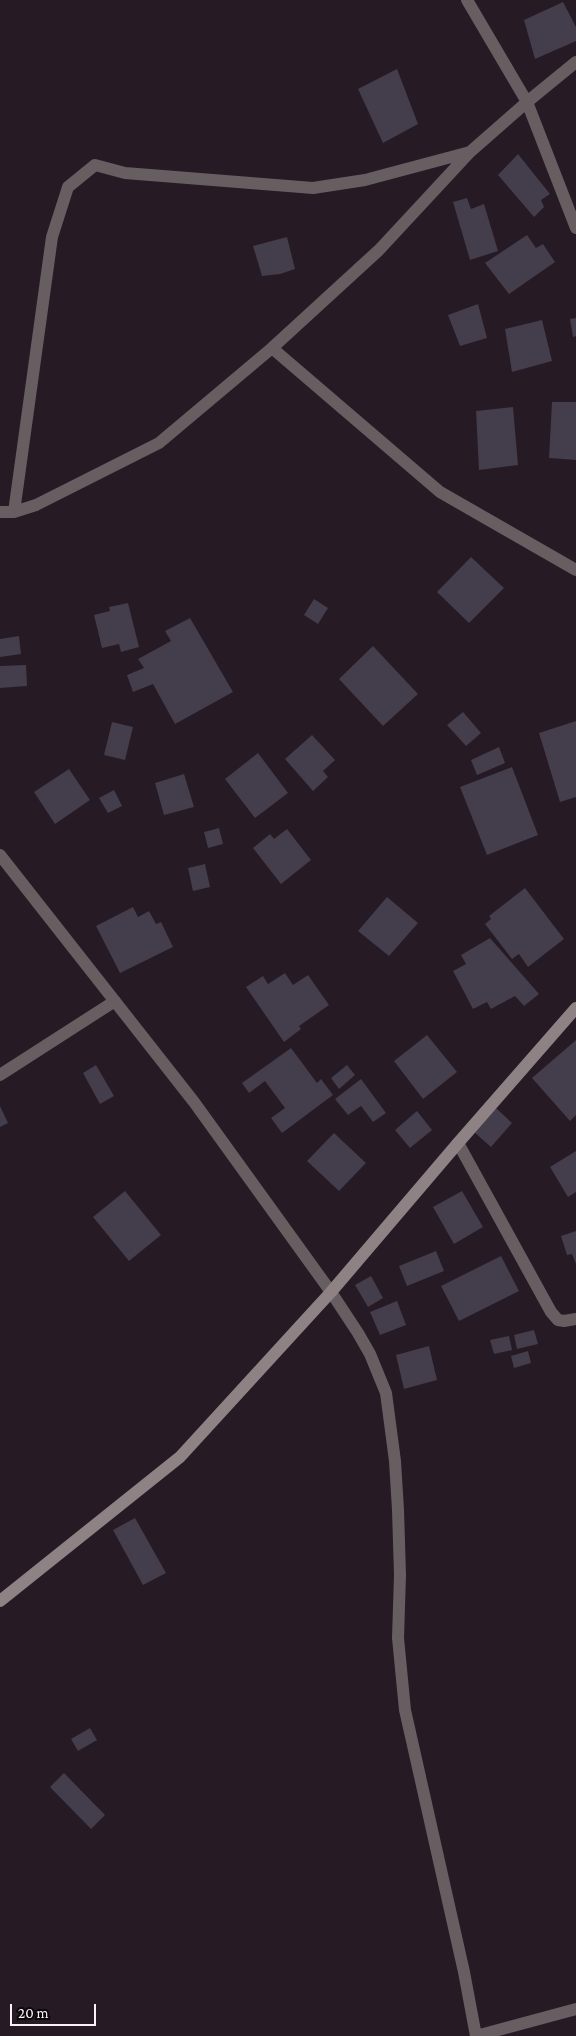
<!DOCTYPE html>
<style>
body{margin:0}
#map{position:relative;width:576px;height:2036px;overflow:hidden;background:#261a24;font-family:"Crimson Pro",serif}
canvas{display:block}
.scale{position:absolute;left:10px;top:2004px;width:86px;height:22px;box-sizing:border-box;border:2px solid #faf1f8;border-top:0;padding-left:6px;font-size:15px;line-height:18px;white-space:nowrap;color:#faf1f8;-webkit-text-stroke:4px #0c070b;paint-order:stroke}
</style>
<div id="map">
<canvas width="576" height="2036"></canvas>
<div class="scale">20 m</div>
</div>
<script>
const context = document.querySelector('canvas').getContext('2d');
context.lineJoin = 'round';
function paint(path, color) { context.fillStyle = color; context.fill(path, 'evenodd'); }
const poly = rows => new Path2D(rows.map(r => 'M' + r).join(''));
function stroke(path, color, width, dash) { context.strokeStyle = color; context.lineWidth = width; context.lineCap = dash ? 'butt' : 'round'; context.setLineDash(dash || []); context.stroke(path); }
paint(poly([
 [563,2,576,27,576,41,535,59,524,20],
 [397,69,418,124,383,143,358,89],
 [518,154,550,194,541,200,544,207,534,217,498,175],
 [467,198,471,209,484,204,498,251,470,260,453,202],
 [527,235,536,248,543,244,555,262,509,294,485,263],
 [287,237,295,269,280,274,262,276,253,246],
 [478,304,487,338,460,346,448,315],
 [576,318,576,336,573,337,570,319],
 [542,320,552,361,512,372,505,329],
 [552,402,576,402,576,460,549,458],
 [513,407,518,465,479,470,476,411],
 [471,557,504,588,469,623,437,592],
 [314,599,328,608,318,624,304,615],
 [128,603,139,647,121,652,119,644,102,648,94,615,110,611,109,607],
 [190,618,233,692,175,724,153,684,133,692,127,675,144,668,138,659,171,641,165,631],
 [19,636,21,654,0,657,0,639],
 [373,646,418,694,383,726,339,679],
 [26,665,27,686,0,688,0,666],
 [463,712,481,733,466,746,447,725],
 [576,721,576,797,560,802,539,733],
 [112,722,133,727,125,760,104,755],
 [312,735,335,760,323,771,328,777,313,791,285,759],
 [499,747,505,763,477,775,471,760],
 [258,753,288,793,255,818,225,779],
 [512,767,538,835,487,855,460,787],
 [69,769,90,800,55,824,34,792],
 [184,774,194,807,164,815,155,783],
 [114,790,122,806,108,813,99,798],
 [219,828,223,844,208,848,204,832],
 [287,829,311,860,281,884,253,848,270,834,274,839],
 [205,864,210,887,193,891,188,868],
 [525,888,564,939,528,967,519,954,512,959,485,924,491,919,489,916],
 [387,897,418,923,389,956,358,931],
 [133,907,138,917,149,911,156,924,161,922,173,947,120,973,96,926],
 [490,938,539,994,524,1006,515,996,491,1009,487,1002,473,1009,453,971,466,964,461,955],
 [285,973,293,985,308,975,329,1005,299,1026,301,1029,284,1042,246,987,263,976,268,984],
 [427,1035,457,1072,423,1099,394,1061],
 [576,1040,576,1115,570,1121,532,1078],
 [291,1048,317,1083,321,1079,333,1095,282,1133,271,1118,285,1108,265,1081,249,1093,242,1083],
 [96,1065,114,1096,100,1104,83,1073],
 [347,1065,355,1075,339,1089,331,1078],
 [361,1079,386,1113,373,1122,361,1106,348,1115,335,1099],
 [0,1106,8,1123,0,1127],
 [496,1108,512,1123,491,1147,474,1132],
 [417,1111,432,1130,410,1148,395,1130],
 [334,1133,366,1163,339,1191,307,1161],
 [576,1151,576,1192,568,1197,550,1167],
 [125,1191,161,1235,129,1261,93,1217],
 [462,1191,483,1227,454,1244,433,1207],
 [576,1231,576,1264,572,1254,567,1255,561,1236],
 [436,1251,444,1271,407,1286,399,1266],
 [501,1256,519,1291,459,1321,441,1286],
 [371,1276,383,1298,368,1307,355,1285],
 [397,1301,406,1325,380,1335,370,1312],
 [534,1330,538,1344,517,1349,514,1335],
 [509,1336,512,1350,494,1354,490,1340],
 [429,1346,437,1380,404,1389,396,1355],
 [528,1351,531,1363,514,1368,511,1356],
 [135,1518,166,1573,143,1585,113,1530],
 [90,1728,97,1740,78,1751,71,1739],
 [64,1773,105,1815,91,1829,50,1787]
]), '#443d4b');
stroke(poly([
 [467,0,527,102,576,228],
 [272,348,440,492,576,570],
 [0,512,14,512,36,505,159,443,272,348,379,250,470,152,527,102,576,62],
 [14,512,52,237,68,187,95,165,125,173,313,188,365,180,470,152],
 [0,855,194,1102,331,1292,358,1333,370,1354,386,1393,395,1461,398,1510,400,1575,398,1638,405,1710,464,1972,476,2036],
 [0,1075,115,1001],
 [458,1143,551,1312,558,1320,564,1321,576,1319],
 [476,2036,576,2009]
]), '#665e60', 12);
stroke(poly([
 [0,1601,180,1457,331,1292,458,1143,576,1008]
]), '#8f8285', 12);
</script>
